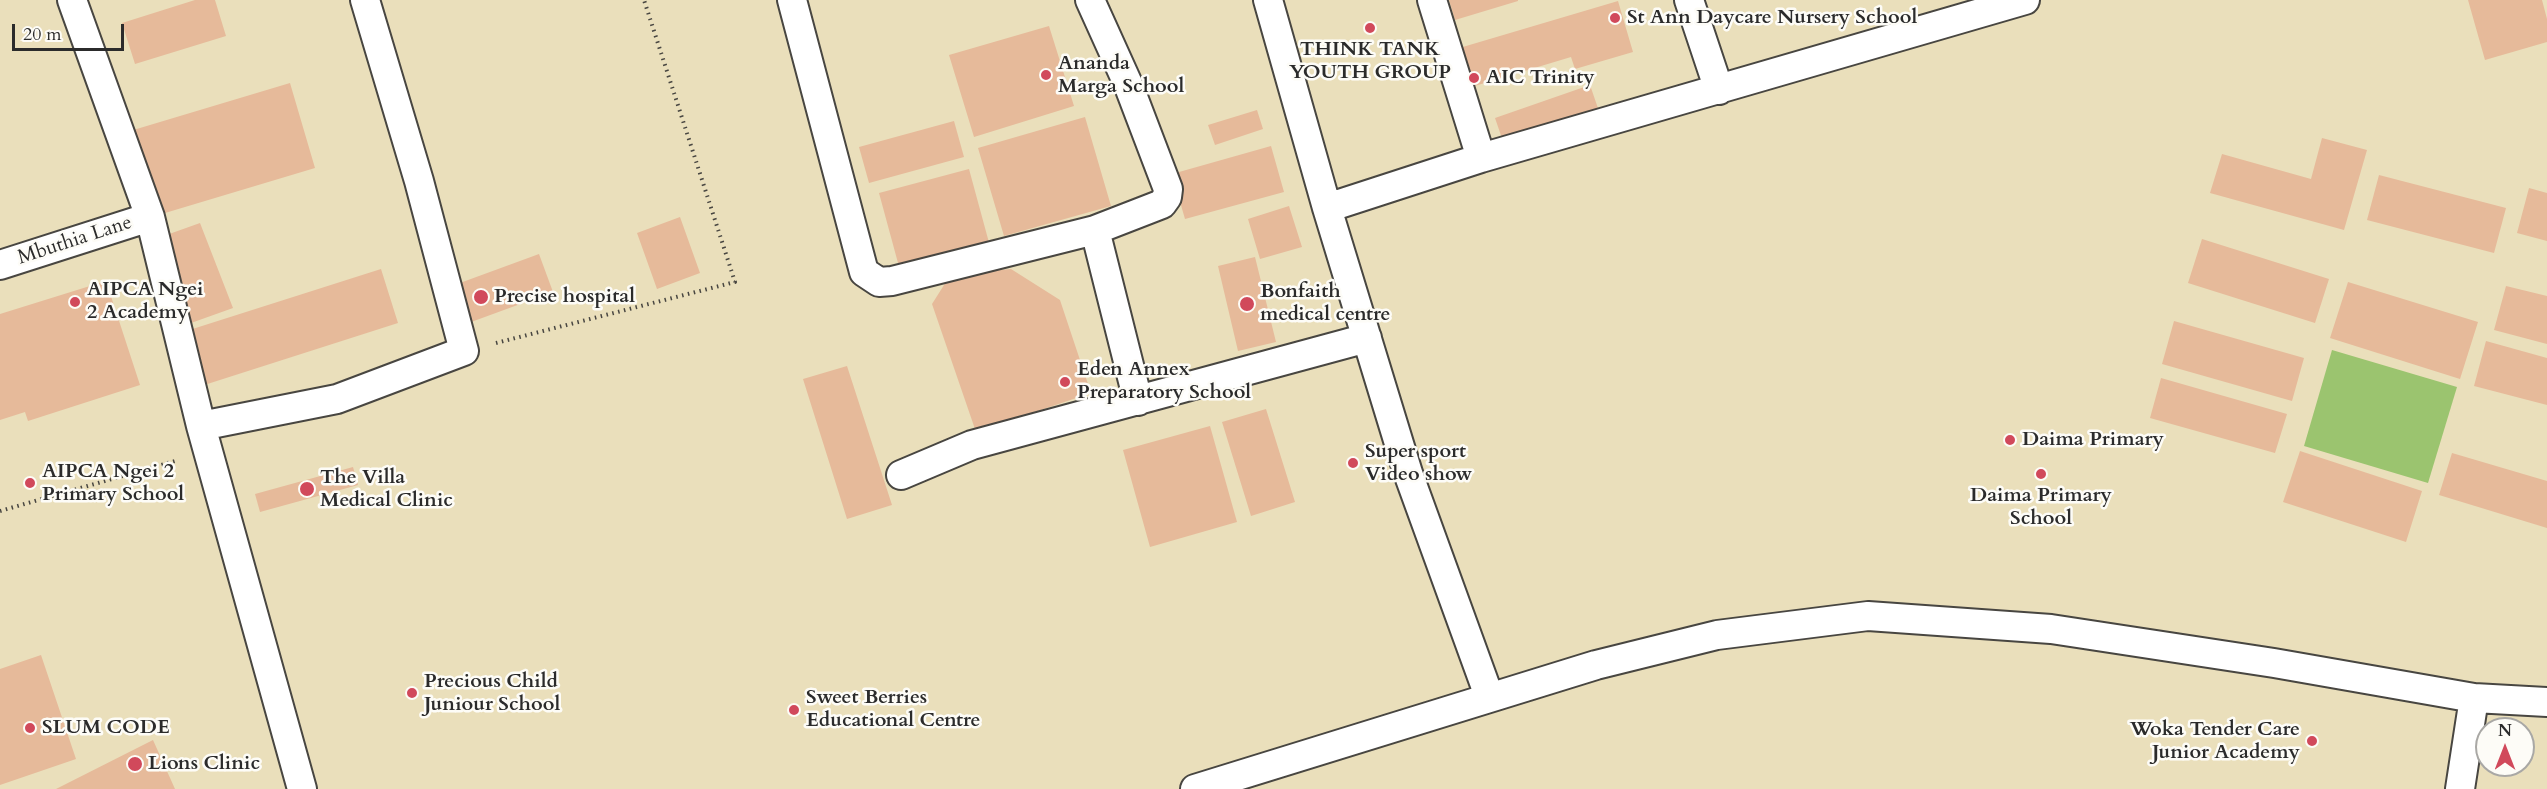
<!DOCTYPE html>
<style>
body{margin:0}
#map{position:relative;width:2547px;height:789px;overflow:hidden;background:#eadfbb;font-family:Cardo,serif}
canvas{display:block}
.north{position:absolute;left:2475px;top:717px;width:60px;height:60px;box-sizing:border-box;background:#fdfcf7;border:2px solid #a9a8a5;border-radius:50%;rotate:0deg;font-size:16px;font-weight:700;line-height:24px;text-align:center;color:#2b2b2b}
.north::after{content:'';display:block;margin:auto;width:21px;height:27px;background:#d1495b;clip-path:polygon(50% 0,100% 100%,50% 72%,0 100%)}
.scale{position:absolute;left:12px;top:24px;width:112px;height:27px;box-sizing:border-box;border:3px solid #2b2b2b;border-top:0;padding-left:8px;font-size:18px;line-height:21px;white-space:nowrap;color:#2b2b2b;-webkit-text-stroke:4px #fdfcf7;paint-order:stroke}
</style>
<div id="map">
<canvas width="2547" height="789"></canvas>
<div class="north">N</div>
<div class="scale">20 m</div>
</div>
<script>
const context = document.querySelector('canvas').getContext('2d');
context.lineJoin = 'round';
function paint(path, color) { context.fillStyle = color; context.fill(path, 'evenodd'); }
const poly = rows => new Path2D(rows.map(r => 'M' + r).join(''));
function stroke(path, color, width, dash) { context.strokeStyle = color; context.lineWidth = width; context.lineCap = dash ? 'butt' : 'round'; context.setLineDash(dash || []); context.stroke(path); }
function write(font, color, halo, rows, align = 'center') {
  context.font = font + ' Cardo,serif'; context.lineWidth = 5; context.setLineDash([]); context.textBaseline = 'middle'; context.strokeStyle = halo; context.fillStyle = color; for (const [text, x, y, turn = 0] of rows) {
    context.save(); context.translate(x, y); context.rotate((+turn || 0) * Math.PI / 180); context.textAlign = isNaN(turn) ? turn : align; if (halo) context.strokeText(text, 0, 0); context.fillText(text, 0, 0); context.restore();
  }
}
paint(poly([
 [2332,350,2457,387,2428,483,2304,446]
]), '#9bc46f');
paint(poly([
 [195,0,215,0,226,36,135,64,122,23],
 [1449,0,1518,0,1518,1,1455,20],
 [2468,0,2542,0,2547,19,2547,42,2485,60],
 [1618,1,1633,52,1575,69,1571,57,1468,88,1456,49],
 [1049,26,1074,106,974,137,949,55],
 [290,83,315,168,145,219,120,134],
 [1590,85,1601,117,1506,150,1495,118],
 [1257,110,1263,129,1215,145,1208,125],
 [1085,117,1111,206,1004,236,978,148],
 [954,121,964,157,869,183,859,147],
 [2322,138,2367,150,2344,230,2210,193,2222,154,2311,179],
 [1271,146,1284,192,1185,219,1172,174],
 [969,169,991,250,901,274,879,193],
 [2379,175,2506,208,2494,253,2367,220],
 [2529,188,2547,193,2547,241,2517,233],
 [1289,206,1302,247,1260,259,1248,219],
 [680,217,700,273,657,289,637,233],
 [200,223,233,308,191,323,158,238],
 [2202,239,2329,279,2315,323,2188,283],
 [539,254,553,292,463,325,449,287],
 [1255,257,1276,342,1238,351,1218,266],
 [381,269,398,323,198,387,180,333],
 [1011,269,1060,300,1091,393,976,432,932,304,951,274],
 [106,281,140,385,28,421,25,412,0,420,0,314],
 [2348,282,2478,322,2460,379,2330,338],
 [2506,286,2547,296,2547,344,2494,330],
 [2174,321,2304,358,2292,401,2162,364],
 [2486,341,2547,358,2547,405,2474,386],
 [847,366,892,505,847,519,803,379],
 [2161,378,2287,414,2275,453,2150,418],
 [1266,409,1295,502,1251,516,1222,422],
 [1210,426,1237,522,1150,547,1123,450],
 [2300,451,2422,491,2406,542,2283,502],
 [2452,453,2547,481,2547,528,2439,495],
 [353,467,358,485,260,512,255,494],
 [41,655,76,759,0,785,0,669],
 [153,740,175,789,56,789]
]), '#e6ba9a');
const street = poly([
 [72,0,150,217,201,426,302,789],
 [792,0,864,272,879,282,892,281,1095,230,1162,204,1167,197,1168,189,1128,84,1090,0],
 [1268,0,1327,208,1408,473,1489,696],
 [1432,0,1481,158],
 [1689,0,1719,90],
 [1327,208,1481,158,2025,0],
 [1095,230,1138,401],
 [0,265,150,217],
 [201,426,337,399,464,351,419,181,365,0],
 [901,475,972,445,1367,338],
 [1195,789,1596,665,1717,635,1868,616,2051,629,2274,663,2474,698,2547,702],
 [2460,789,2474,698]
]);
stroke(street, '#484641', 32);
stroke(poly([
 [496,343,735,282,644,0],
 [0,511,175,461]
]), '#484641', 4, [1.5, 4.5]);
stroke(street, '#fff', 28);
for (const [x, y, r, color] of [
 [1615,18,6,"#d1495b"],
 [1370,28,6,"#d1495b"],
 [1046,75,6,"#d1495b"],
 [1474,78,6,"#d1495b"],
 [481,297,8,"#d1495b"],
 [75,302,6,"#d1495b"],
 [1247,304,8,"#d1495b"],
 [1065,382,6,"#d1495b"],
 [2010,440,6,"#d1495b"],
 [1353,463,6,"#d1495b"],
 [2041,474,6,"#d1495b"],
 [30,483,6,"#d1495b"],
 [307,489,8,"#d1495b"],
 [412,693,6,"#d1495b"],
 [794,710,6,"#d1495b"],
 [30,728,6,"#d1495b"],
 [2312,741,6,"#d1495b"],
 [135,764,8,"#d1495b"]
]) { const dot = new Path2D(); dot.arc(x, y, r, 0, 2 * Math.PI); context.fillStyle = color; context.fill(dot); stroke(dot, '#fdfcf7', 2); }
write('bold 20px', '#2b2b2b', '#fdfcf7', [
 ["St Ann Daycare Nursery School",1627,18],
 ["THINK TANK",1370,50,"center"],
 ["YOUTH GROUP",1370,73,"center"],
 ["Ananda",1058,64],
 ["Marga School",1058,87],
 ["AIC Trinity",1486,78],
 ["AIPCA Ngei",87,290],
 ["2 Academy",87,313],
 ["Bonfaith",1260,292],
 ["medical centre",1260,315],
 ["Precise hospital",494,297],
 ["Eden Annex",1077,370],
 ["Preparatory School",1077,393],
 ["Daima Primary",2022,440],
 ["Super sport",1365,452],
 ["Video show",1365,475],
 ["AIPCA Ngei 2",42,472],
 ["Primary School",42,495],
 ["The Villa",320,478],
 ["Medical Clinic",320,501],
 ["Daima Primary",2041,496,"center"],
 ["School",2041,519,"center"],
 ["Precious Child",424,682],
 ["Juniour School",424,705],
 ["Sweet Berries",806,698],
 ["Educational Centre",806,721],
 ["SLUM CODE",42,728],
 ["Woka Tender Care",2300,730,"right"],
 ["Junior Academy",2300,753,"right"],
 ["Lions Clinic",148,764]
], 'left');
write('20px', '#2b2b2b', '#fdfcf7', [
 ["Mbuthia Lane",75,241,-18]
]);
</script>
